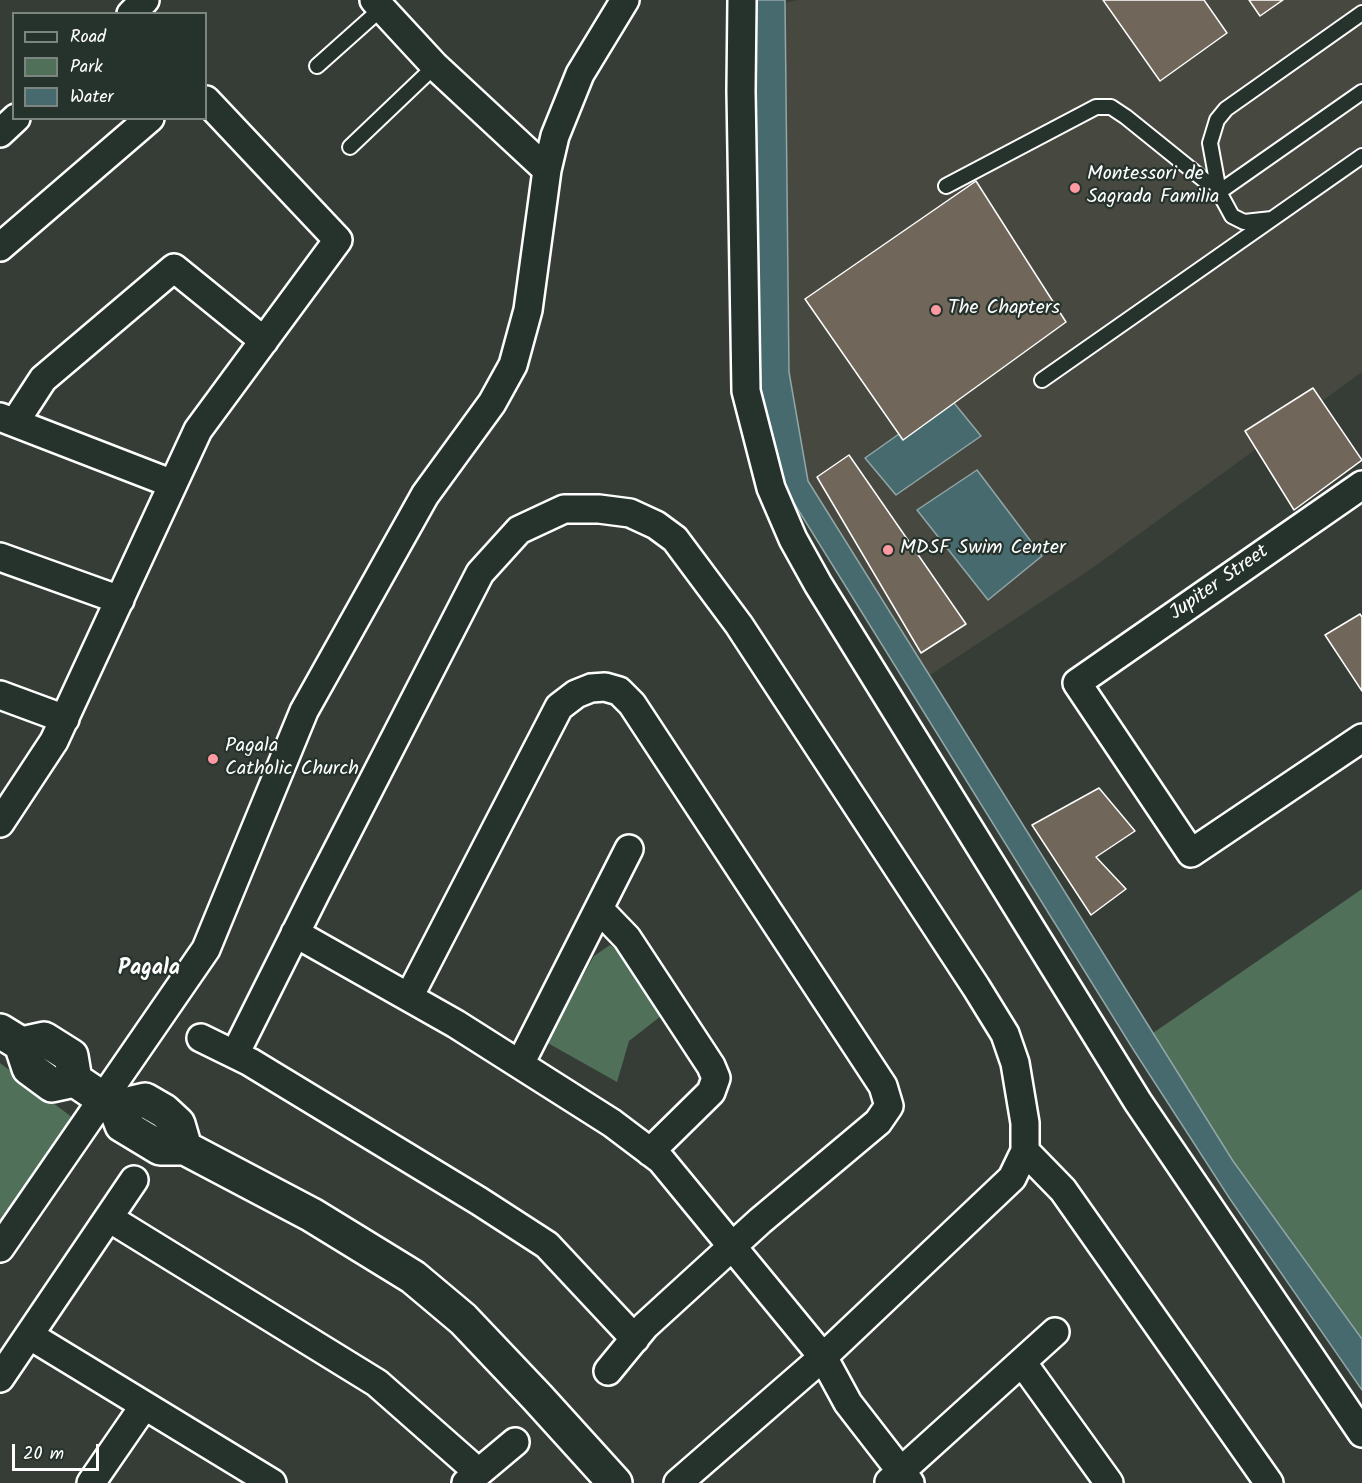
<!DOCTYPE html>
<style>
body{margin:0}
#map{position:relative;width:1362px;height:1483px;overflow:hidden;background:#353d36;font-family:Kalam,sans-serif}
canvas{display:block}
.legend{position:absolute;left:12px;top:12px;width:195px;height:108px;box-sizing:border-box;background:#26332d;border:2px solid #7d8581;margin:0;padding:8px 10px;list-style:none;font-size:18px;color:#fff}
.legend li{display:flex;align-items:center;gap:12px;height:30px}
.legend b{width:30px;border:2px solid #7d8581}
.scale{position:absolute;left:12px;top:1444px;width:87px;height:27px;box-sizing:border-box;border:3px solid #fff;border-top:0;padding-left:8px;font-size:18px;line-height:21px;white-space:nowrap;color:#fff;-webkit-text-stroke:4px #26332d;paint-order:stroke}
</style>
<div id="map">
<canvas width="1362" height="1483"></canvas>
<ul class="legend">
<li><b style="height:8px;background:#26332d"></b>Road</li>
<li><b style="height:16px;background:#517059"></b>Park</li>
<li><b style="height:16px;background:#476a6e"></b>Water</li>
</ul>
<div class="scale">20 m</div>
</div>
<script>
const context = document.querySelector('canvas').getContext('2d');
context.lineJoin = 'round';
function paint(path, color) { context.fillStyle = color; context.fill(path, 'evenodd'); }
const poly = rows => new Path2D(rows.map(r => 'M' + r).join(''));
function stroke(path, color, width, dash) { context.strokeStyle = color; context.lineWidth = width; context.lineCap = dash ? 'butt' : 'round'; context.setLineDash(dash || []); context.stroke(path); }
function write(font, color, halo, rows, align = 'center') {
  context.font = font + ' Kalam,sans-serif'; context.lineWidth = 4.5; context.setLineDash([]); context.textBaseline = 'middle'; context.strokeStyle = halo; context.fillStyle = color; for (const [text, x, y, turn = 0] of rows) {
    context.save(); context.translate(x, y); context.rotate((+turn || 0) * Math.PI / 180); context.textAlign = isNaN(turn) ? turn : align; if (halo) context.strokeText(text, 0, 0); context.fillText(text, 0, 0); context.restore();
  }
}
paint(poly([
 [798,0,1362,0,1362,372,1091,569,930,675,808,481,789,372,785,3]
]), '#474940');
paint(poly([
 [1362,889,1362,1339,1233,1161,1153,1033],
 [610,945,619,951,661,1016,629,1041,617,1082,546,1042,594,956],
 [0,1063,73,1118,0,1222]
]), '#517059');
const water = poly([
 [757,0,785,0,789,372,808,481,1233,1161,1362,1339,1362,1390,1230,1199,1133,1049,784,487,761,399,755,90,757,0],
 [950,398,981,436,896,495,865,458,950,398],
 [977,470,1042,556,988,600,917,510,977,470]
]);
paint(water, '#476a6e');
stroke(water, '#91a6a8', 1.5);
const building = poly([
 [1103,0,1204,0,1227,33,1160,81,1103,0],
 [1249,0,1283,0,1260,16,1249,0],
 [976,181,1066,322,903,440,805,299,976,181],
 [1313,388,1362,460,1294,510,1245,431,1313,388],
 [849,455,966,624,921,653,817,477,849,455],
 [1360,614,1362,617,1362,691,1325,635,1360,614],
 [1099,788,1135,831,1096,857,1126,889,1091,915,1032,825,1099,788]
]);
paint(building, '#706659');
stroke(building, '#fff', 1.5);
const lane = poly([
 [317,66,382,8],
 [350,147,435,66],
 [946,186,1096,107,1111,107,1126,117,1219,192],
 [1219,192,1362,92],
 [1272,219,1244,222,1232,216,1219,192,1210,143,1217,120,1226,109,1362,13],
 [1042,380,1362,156]
]);
const street = poly([
 [374,0,435,66,547,170],
 [742,0,741,91,746,391,771,488,793,539,818,584,1138,1102,1362,1433],
 [131,14,145,0],
 [0,133,16,118],
 [0,247,150,118],
 [0,417,173,484],
 [15,422,43,379,174,268,264,341],
 [1362,485,1077,683,1191,853,1362,738],
 [0,557,120,600],
 [0,695,65,719],
 [0,823,54,741,198,430,338,240,206,100],
 [599,909,627,938,711,1066,716,1078,711,1092,650,1152],
 [295,933,456,1024,612,1123,661,1160,823,1357,848,1403,910,1483],
 [409,997,559,707,576,694,591,688,605,687,619,691,632,704,883,1086,889,1106,878,1122,760,1221,645,1326,608,1371],
 [201,1038,250,1062,479,1201,547,1245,635,1339],
 [235,1054,316,892,480,573,519,530,564,509,599,509,630,513,656,525,675,539,739,625,976,987,1005,1034,1015,1063,1025,1123,1025,1151,1012,1178,823,1357,678,1483],
 [520,1064,629,849],
 [1025,1151,1063,1190,1269,1483],
 [109,1218,377,1383,478,1472],
 [0,1248,206,949,304,711,425,495,492,403,513,365,528,310,547,170,555,136,580,74,625,0],
 [29,1335,272,1483],
 [1022,1362,1109,1483],
 [0,1378,134,1180],
 [889,1482,1055,1332],
 [91,1483,144,1406],
 [466,1483,515,1442]
]);
const secondary = poly([
 [0,1031,21,1044,29,1068,52,1085,75,1080,115,1107,122,1125,160,1148,185,1148,312,1215,413,1277,463,1319,537,1397,615,1483],
 [21,1044,44,1039,71,1056,75,1080],
 [115,1107,145,1100,164,1111,178,1124,185,1148]
]);
stroke(lane, '#fff', 18);
stroke(street, '#fff', 32);
stroke(secondary, '#fff', 38);
stroke(lane, '#26332d', 14);
stroke(street, '#26332d', 27);
stroke(secondary, '#26332d', 33);
for (const [x, y, r, color] of [
 [1075,188,6,"#ff9aa2"],
 [936,310,6,"#ff9aa2"],
 [888,550,6,"#ff9aa2"],
 [213,759,6,"#ff9aa2"]
]) { const dot = new Path2D(); dot.arc(x, y, r, 0, 2 * Math.PI); context.fillStyle = color; context.fill(dot); stroke(dot, '#26332d', 2); }
write('20px', '#fff', '#26332d', [
 ["Montessori de",1087,176],
 ["Sagrada Familia",1087,199],
 ["The Chapters",948,310],
 ["MDSF Swim Center",900,550],
 ["Pagala",225,748],
 ["Catholic Church",225,771]
], 'left');
write('20px', '#fff', '#26332d', [
 ["Jupiter Street",1220,584,-35]
]);
write('bold 22px', '#fff', '#26332d', [
 ["Pagala",149,970]
]);
</script>
